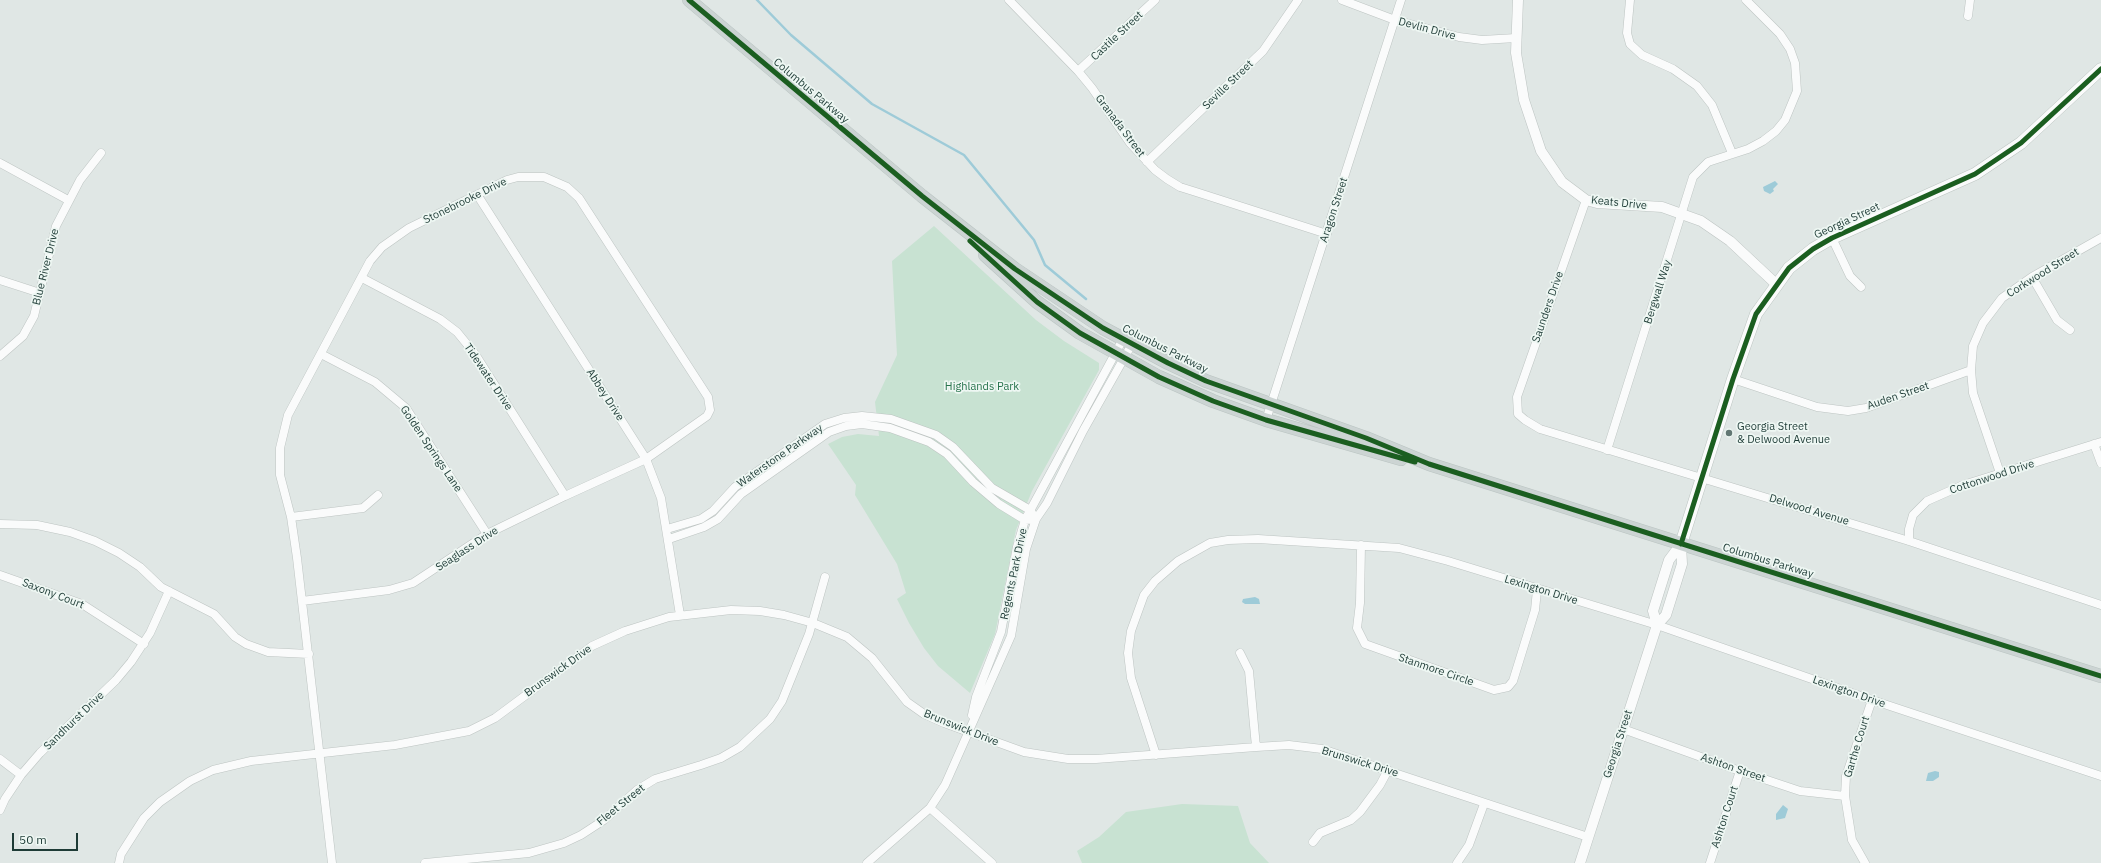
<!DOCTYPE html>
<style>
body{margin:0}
#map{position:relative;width:2101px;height:863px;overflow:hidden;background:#e0e7e5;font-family:"IBM Plex Sans",sans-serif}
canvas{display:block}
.scale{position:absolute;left:12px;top:833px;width:66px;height:18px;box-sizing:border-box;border:2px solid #1e3b36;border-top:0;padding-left:5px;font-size:12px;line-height:14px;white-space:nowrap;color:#1e3b36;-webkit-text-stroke:3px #eef7f3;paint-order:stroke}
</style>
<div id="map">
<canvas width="2101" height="863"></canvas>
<div class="scale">50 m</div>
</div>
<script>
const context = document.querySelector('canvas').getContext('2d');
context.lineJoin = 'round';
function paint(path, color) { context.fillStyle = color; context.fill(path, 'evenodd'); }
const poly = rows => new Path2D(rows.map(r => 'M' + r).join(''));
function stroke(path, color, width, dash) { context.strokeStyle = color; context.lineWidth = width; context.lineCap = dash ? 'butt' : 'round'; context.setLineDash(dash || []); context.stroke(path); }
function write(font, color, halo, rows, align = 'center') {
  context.font = font + ' "IBM Plex Sans",sans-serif'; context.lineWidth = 3.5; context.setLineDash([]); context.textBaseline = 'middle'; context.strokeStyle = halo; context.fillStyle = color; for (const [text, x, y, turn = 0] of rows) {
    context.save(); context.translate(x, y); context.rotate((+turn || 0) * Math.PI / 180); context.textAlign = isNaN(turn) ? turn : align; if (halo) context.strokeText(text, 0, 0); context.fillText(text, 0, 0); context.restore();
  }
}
paint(poly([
 [934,226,1036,320,1064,341,1099,363,1099,370,1032,491,1016,530,995,634,970,693,938,666,924,648,909,623,897,599,906,593,897,564,855,495,856,485,828,444,842,437,858,434,879,436,875,402,897,355,892,261],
 [1182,804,1238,806,1250,843,1269,863,1082,863,1077,851,1099,837,1126,812]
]), '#c8e2d2');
paint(poly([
 [1775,181,1778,184,1773,189,1774,191,1770,194,1764,191,1763,187],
 [1255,597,1259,599,1260,604,1245,604,1242,602,1243,599],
 [1935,771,1939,772,1939,777,1933,781,1926,781,1928,773],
 [1783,805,1788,809,1785,818,1776,820,1776,814]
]), '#9ecbd8');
stroke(poly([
 [757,0,791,35,872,104,964,155,1034,240,1045,265,1086,299]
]), '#9ecbd8', 2.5);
const minor = poly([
 [1009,0,1078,71,1092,88,1130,143,1155,170,1167,179,1180,187,1196,192,1327,234],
 [1342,0,1395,20,1459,37,1482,40,1516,38],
 [1630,0,1627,33,1630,44,1642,55,1673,69,1697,86,1712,105,1732,153],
 [1968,16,1970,0],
 [1078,71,1155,0],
 [1147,162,1263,51,1298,0],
 [0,163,68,200],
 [478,196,646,459,661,498,680,615],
 [1586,200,1517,397,1518,414,1525,420,1540,429,1909,541,2101,605],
 [1832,238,1850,276,1861,287],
 [2032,277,2057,320,2070,330],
 [362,278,440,319,457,332,475,354,565,496],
 [0,280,40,293],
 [321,354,375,382,406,408,487,534],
 [0,356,23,336,34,316,56,226,80,180,101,153],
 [1733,379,1817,407,1848,411,1866,408,1971,370],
 [1266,420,1401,0],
 [2094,444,2101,463],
 [1607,450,1693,177,1708,162,1748,149,1763,141,1776,131,1785,120,1797,91,1795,63,1790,49,1780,34,1746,0],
 [2000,473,1973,393,1971,370,1973,346,1983,323,2002,298,2032,277,2101,238],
 [291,517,363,508,378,495],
 [0,524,37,525,70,532,95,541,119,553,140,567,161,587,214,614,235,637,246,644,268,652,309,654],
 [667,529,701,519,713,511,735,487,825,424,844,418,862,416,891,419,936,435,953,447,992,488,1030,510,1036,519],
 [669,539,704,527,718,519,741,494,829,432,846,426,862,424,890,428,929,442,947,454,973,482,999,504,1025,520,1036,519],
 [1909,541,1909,529,1913,515,1927,501,1963,485,2101,442],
 [1361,545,1360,603,1357,628,1365,644,1494,690,1508,687,1513,681,1535,610,1537,590],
 [0,575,82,604,144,644],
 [302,601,389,590,413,583,487,534,565,496,646,459,707,416,710,410,708,397,579,198,567,187,544,177,518,177,507,180,409,228,382,247,370,261,288,415,280,448,280,475,291,517,297,558,332,863],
 [1240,653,1249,671,1256,747],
 [972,715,976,697,1001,632,1017,547,1025,520,1123,339],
 [1623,729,1740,771,1800,791,1845,796],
 [1156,755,1131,678,1128,653,1131,631,1144,595,1155,581,1178,561,1210,543,1228,540,1258,539,1399,548,1448,561,1657,625,1872,700,2101,776],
 [0,759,21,775],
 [930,808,992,863],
 [0,810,5,799,21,775,40,753,116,680,131,662,150,633,169,591],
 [1313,842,1320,833,1351,820,1360,812,1380,785,1388,770],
 [119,863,121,854,144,818,160,802,190,781,213,770,251,761,395,745,469,731,495,718,592,646,625,631,669,617,731,610,760,611,784,615,813,623,847,637,872,658,907,702,924,714,944,723,1024,752,1068,759,1096,759,1256,747,1289,745,1322,749,1588,837],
 [425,863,529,853,564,843,581,835,604,820,637,790,655,779,701,765,721,758,740,747,770,719,782,701,809,634,825,577],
 [867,863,930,808,945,785,1011,636,1026,549,1036,519,1047,503,1083,431,1132,344],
 [1457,863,1469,845,1484,804],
 [1710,863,1740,771],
 [1865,863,1852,840,1845,796,1846,776,1872,700]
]);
const tertiary = poly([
 [1518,0,1516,53,1524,100,1541,151,1562,182,1586,200,1597,203,1662,207,1701,221,1730,241,1776,284],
 [1657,625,1653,611,1669,560,1681,544],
 [1580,863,1657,625,1666,615,1682,564,1681,544]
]);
const secondary = poly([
 [1681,544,1733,379,1756,314,1789,268,1813,249,1832,238,1975,174,2021,143,2101,69]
]);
const primary = poly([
 [689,0,922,196,1015,269,1103,328,1168,363,1206,381,1366,438,1429,464,2101,676],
 [985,255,1037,302,1080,333,1159,377,1213,401,1266,420,1401,459]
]);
stroke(minor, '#bdc4c2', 9);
stroke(tertiary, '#bdc4c2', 11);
stroke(secondary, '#bdc5c2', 13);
stroke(primary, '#bac4c2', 14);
stroke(minor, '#fafbfb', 8);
stroke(tertiary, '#fafbfb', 10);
stroke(secondary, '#fafbfb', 12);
stroke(primary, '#ccd4d3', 13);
stroke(poly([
 [689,0,922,196,1015,269,1103,328,1168,363,1206,381,1366,438,1429,464,2101,676],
 [970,241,1037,302,1080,333,1159,377,1213,401,1266,420,1415,462],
 [1681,544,1733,379,1756,314,1789,268,1813,249,1832,238,1975,174,2021,143,2101,69]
]), '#1b5e20', 5);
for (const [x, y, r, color] of [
 [1729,433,4,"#627773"]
]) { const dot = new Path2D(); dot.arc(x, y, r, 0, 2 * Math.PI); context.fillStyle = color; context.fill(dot); stroke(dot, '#eef7f3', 1.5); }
write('11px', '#1e3b36', '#eef7f3', [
 ["Devlin Drive",1427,29,15],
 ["Castile Street",1117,36,-43],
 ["Seville Street",1228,85,-44],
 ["Columbus Parkway",811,91,40],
 ["Granada Street",1120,126,53],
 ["Stonebrooke Drive",465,201,-26],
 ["Keats Drive",1619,203,6],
 ["Aragon Street",1334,210,-72],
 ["Georgia Street",1847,221,-25],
 ["Blue River Drive",46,267,-76],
 ["Corkwood Street",2043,273,-32],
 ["Bergwall Way",1658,292,-72],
 ["Saunders Drive",1548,307,-71],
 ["Columbus Parkway",1165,349,27],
 ["Tidewater Drive",488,377,56],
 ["Abbey Drive",605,395,57],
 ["Auden Street",1898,396,-19],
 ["Golden Springs Lane",431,449,56],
 ["Waterstone Parkway",780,456,-35],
 ["Cottonwood Drive",1992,477,-18],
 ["Delwood Avenue",1809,510,17],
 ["Seaglass Drive",467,549,-33],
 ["Columbus Parkway",1768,561,17],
 ["Regents Park Drive",1014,574,-78],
 ["Lexington Drive",1541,590,17],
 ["Saxony Court",53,594,21],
 ["Stanmore Circle",1436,670,19],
 ["Brunswick Drive",558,671,-36],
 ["Lexington Drive",1849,692,19],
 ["Sandhurst Drive",74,721,-44],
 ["Brunswick Drive",961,728,22],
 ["Georgia Street",1618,744,-72],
 ["Garthe Court",1857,747,-73],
 ["Brunswick Drive",1360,762,17],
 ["Ashton Street",1733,768,19],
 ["Fleet Street",621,805,-39],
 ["Ashton Court",1725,817,-72]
]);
write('11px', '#27734c', '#eef7f3', [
 ["Highlands Park",982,387]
]);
write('11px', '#1e3b36', '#eef7f3', [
 ["Georgia Street",1737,427],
 ["& Delwood Avenue",1737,440]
], 'left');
</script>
